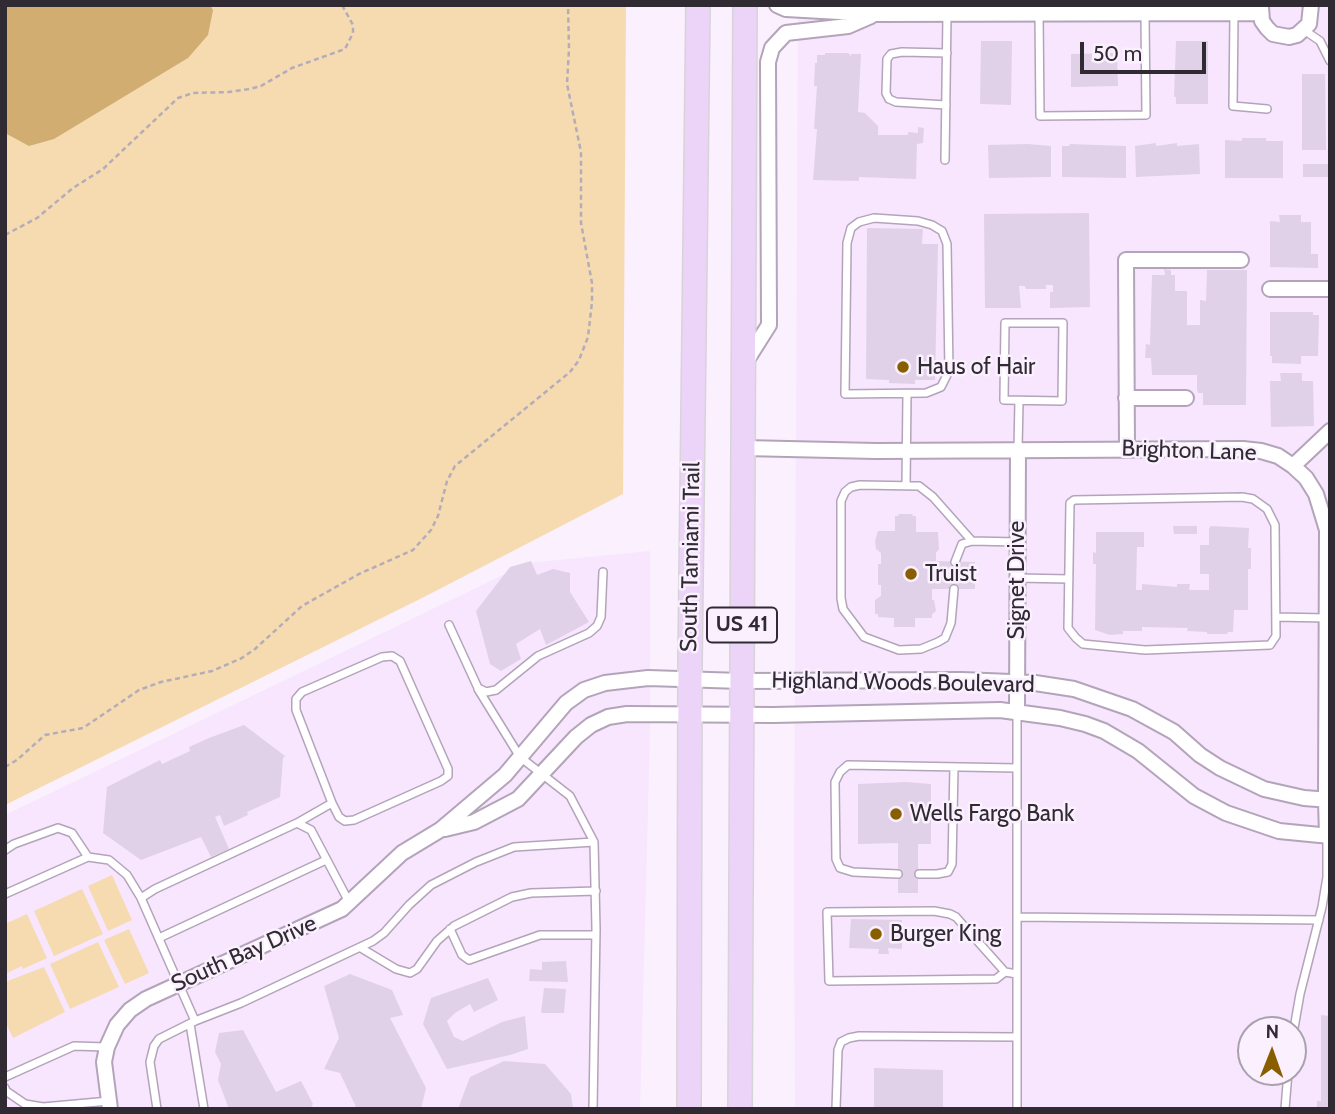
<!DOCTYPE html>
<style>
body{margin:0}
#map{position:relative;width:1335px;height:1114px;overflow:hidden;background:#faf0fe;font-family:Cabin,sans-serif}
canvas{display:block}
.frame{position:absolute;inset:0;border:7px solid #302a33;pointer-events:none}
.north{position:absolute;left:1237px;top:1016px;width:70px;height:70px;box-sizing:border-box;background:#faf0fe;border:2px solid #a9a1ad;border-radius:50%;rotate:1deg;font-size:19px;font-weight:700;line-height:28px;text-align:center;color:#302a33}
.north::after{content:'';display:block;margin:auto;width:24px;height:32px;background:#885e00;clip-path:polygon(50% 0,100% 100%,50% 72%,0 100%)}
.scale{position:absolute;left:1080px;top:42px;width:126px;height:32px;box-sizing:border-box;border:4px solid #302a33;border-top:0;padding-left:9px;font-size:21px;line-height:24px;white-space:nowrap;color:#302a33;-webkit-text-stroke:5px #faf0fe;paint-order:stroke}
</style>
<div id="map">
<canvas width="1335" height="1114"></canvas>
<div class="frame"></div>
<div class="north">N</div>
<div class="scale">50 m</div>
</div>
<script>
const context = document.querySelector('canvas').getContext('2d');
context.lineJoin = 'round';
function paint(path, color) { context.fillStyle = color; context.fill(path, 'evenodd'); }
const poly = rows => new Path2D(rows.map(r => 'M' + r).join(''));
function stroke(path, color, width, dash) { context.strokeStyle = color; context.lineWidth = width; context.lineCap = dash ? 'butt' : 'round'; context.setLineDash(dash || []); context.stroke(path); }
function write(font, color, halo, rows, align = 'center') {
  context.font = font + ' Cabin,sans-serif'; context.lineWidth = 5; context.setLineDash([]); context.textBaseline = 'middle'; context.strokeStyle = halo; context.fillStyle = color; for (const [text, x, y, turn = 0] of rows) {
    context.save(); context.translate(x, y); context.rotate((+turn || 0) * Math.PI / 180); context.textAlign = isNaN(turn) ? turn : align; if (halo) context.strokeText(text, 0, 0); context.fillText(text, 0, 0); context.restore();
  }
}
paint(poly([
 [798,5,1330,5,1330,1109,795,1109,794,881],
 [1251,1030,1293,1030,1293,1072,1251,1072],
 [650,551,650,731,640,1109,5,1109,5,815,528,563]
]), '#f7e6fe');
paint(poly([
 [5,5,626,5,623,494,424,597,5,805],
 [112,875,132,920,108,931,88,886],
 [82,889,103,934,54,956,34,911],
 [27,914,47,958,23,969,22,966,5,974,5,924],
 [129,929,149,973,125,984,104,940],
 [98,942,119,987,70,1009,50,964],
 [44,967,65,1012,13,1038,5,1021,5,982]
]), '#f6dbb1');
paint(poly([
 [5,5,210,5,213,10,208,35,188,58,54,139,29,146,5,133]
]), '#d1ad72');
paint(poly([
 [981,41,1012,41,1011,105,980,104],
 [1176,41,1208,41,1208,104,1176,104,1176,97,1174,97],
 [825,53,848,53,851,56,851,54,861,54,858,112,865,113,878,126,878,135,908,135,908,132,918,133,918,127,924,128,923,143,917,144,916,179,859,177,859,181,813,180,817,129,814,129,817,86,814,86,815,63,817,63,817,55,825,55],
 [1117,53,1118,86,1071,87,1071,54],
 [1302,74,1325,74,1326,150,1302,150],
 [1242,138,1266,138,1266,141,1283,141,1283,178,1225,178,1225,140,1242,141],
 [1156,143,1156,146,1177,143,1177,146,1199,144,1200,174,1136,177,1135,146],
 [1028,144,1051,146,1051,177,989,178,988,145],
 [1070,144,1126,146,1126,178,1062,177,1062,146,1069,146],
 [1303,164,1330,164,1330,177,1303,177],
 [1089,213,1090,307,1050,308,1050,292,1053,292,1053,285,1046,285,1046,289,1026,289,1025,286,1019,286,1021,308,985,308,984,214],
 [1279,215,1301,215,1301,222,1311,222,1311,254,1318,254,1318,268,1270,267,1270,221,1280,222],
 [867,228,923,229,922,244,938,244,935,380,915,380,915,384,889,383,889,380,866,379],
 [1164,269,1171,270,1171,275,1175,275,1175,291,1187,291,1187,325,1200,325,1200,300,1206,301,1207,270,1247,270,1246,405,1203,405,1203,393,1198,393,1197,389,1197,375,1152,375,1151,358,1145,358,1146,344,1150,345,1152,275,1165,275],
 [1270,312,1313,312,1313,315,1319,315,1318,356,1301,356,1301,364,1272,363,1272,356,1270,356],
 [1280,373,1302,373,1302,381,1313,381,1314,426,1271,427,1270,381,1281,381],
 [899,514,913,514,912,516,916,516,916,532,938,532,939,549,936,553,936,561,975,562,975,589,932,589,932,600,934,600,936,611,932,614,932,618,915,618,915,627,894,627,894,618,878,617,878,614,875,614,875,600,881,596,881,585,878,585,878,564,881,564,881,553,876,549,875,541,878,531,895,531,895,516,898,516],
 [1173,526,1197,526,1197,534,1174,534],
 [1211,526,1249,528,1248,548,1251,548,1251,569,1248,569,1248,610,1234,610,1233,632,1228,632,1227,634,1207,634,1207,632,1187,631,1188,628,1142,627,1142,631,1123,631,1123,634,1110,635,1095,630,1096,564,1093,564,1093,552,1096,553,1096,532,1144,532,1144,547,1137,547,1136,590,1142,590,1142,584,1177,587,1177,584,1190,584,1189,590,1209,590,1209,574,1200,574,1200,545,1209,545,1209,528],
 [531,561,537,575,553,569,570,573,570,592,589,622,546,645,540,629,516,644,521,659,501,671,490,664,476,611,510,567],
 [244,725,285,756,283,758,280,797,247,812,248,815,224,826,220,815,215,817,229,849,211,857,201,837,141,860,103,833,107,787,160,760,162,764,190,751,189,747,209,738],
 [906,782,931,784,931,844,918,844,918,893,898,893,898,843,858,844,858,784],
 [851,919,902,920,902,949,888,948,889,954,878,954,879,949,849,948],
 [566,961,568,982,529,981,530,969,542,970,542,962],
 [350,974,392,990,403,1015,390,1018,426,1088,421,1109,357,1109,340,1073,324,1069,339,1038,324,986],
 [488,978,498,1000,474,1012,470,1004,455,1013,447,1021,454,1037,463,1041,502,1022,525,1016,528,1049,510,1055,447,1069,423,1024,431,998],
 [544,988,566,989,564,1013,541,1013],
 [1321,1015,1330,1016,1330,1109,1317,1109,1317,1101,1321,1101],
 [243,1030,276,1092,301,1081,313,1104,310,1109,253,1109,252,1107,229,1109,218,1080,221,1064,215,1052,219,1033],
 [504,1061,545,1064,571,1094,573,1109,458,1109,470,1077],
 [874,1068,943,1070,943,1109,874,1109]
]), '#e1d1e8');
const service = poly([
 [1039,14,1040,116,1146,115,1145,14],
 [1234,14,1233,106,1267,109],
 [1304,30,1320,41,1330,61],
 [946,105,896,102,889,99,886,93,887,59,891,54,902,52,947,53],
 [945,160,947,14],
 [874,218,918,221,932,225,942,231,947,244,949,371,941,387,926,393,845,394,847,243,851,228,859,222,874,218],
 [1005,323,1063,323,1062,401,1004,400,1005,323],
 [1018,449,1019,401],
 [906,486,907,394],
 [1242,497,1253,499,1267,509,1275,525,1276,636,1270,645,1145,650,1083,644,1076,638,1068,628,1070,503,1074,500,1242,497],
 [972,541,1017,542],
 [1017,578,1069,579],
 [954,589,951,623,945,638,938,642,921,649,899,650,864,637,843,609,841,598,841,501,845,492,851,487,860,485,919,486,933,497,972,541,962,544,955,562],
 [1276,617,1327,618],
 [449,625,478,688,486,692,496,690,538,656,589,633,597,626,601,617,603,572],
 [478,689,520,757,570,796,594,842],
 [297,823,332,803,296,710,296,699,302,692,382,657,392,656,400,661,448,769,448,776,441,781,354,820,345,821,339,817,332,803],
 [5,850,14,844,58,828,72,833,88,857],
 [898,874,853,872,840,868,836,859,835,782,840,772,848,765,1017,768],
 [919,874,937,874,948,872,952,864,954,767],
 [5,894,88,857,109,860,127,875,141,898,195,1021],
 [141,898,155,889,297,823,311,830,349,902],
 [1017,917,1319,920],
 [450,929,462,955,469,960,540,935,596,935],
 [159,938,326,860],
 [361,948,396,969,410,973,417,969,437,941,454,926,512,897,531,893,596,891],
 [1005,972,956,917,950,914,934,911,827,912,829,981,996,979,1005,972,1017,974],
 [190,1024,204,1109],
 [1293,1034,1300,994,1322,907,1327,877,1327,836],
 [5,1077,74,1046,106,1047],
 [5,1088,6,1091,25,1104,43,1107,109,1101],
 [157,1109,150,1062,154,1046,159,1039,195,1021,241,1003,373,941,384,933,409,905,431,885,476,862,514,847,594,842,596,929,593,1109],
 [836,1109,838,1050,841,1042,849,1038,859,1036,1016,1037],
 [1017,1109,1017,712],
 [1285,1109,1288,1072]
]);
const minor = poly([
 [777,5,786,9,876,14,1261,13],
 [1261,7,1262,21,1267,28,1273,34,1289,37,1297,35,1309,24,1311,5],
 [1270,289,1330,289],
 [745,363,769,325,768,62,772,48,786,33,848,26,871,16],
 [1126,398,1186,398],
 [744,448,876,451,1243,449,1261,451,1278,456,1293,466,1306,478,1316,494,1327,530,1326,800,1327,836],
 [1127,449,1126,260,1241,260],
 [1293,466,1330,431],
 [1017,712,1018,449],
 [445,829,474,822,518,799,576,737,591,725,608,717,627,714,773,715,1000,710,1060,718,1085,724,1104,731,1138,751,1194,796,1226,813,1279,831,1330,836],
 [110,1109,104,1062,107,1047,117,1025,130,1010,146,999,342,909,402,853,440,830,505,775,566,703,584,690,605,683,648,678,741,681,962,680,1035,683,1074,689,1132,709,1174,732,1200,755,1220,768,1264,789,1304,798,1330,800]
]);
const primary = poly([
 [689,1109,690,662,698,5],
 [740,1109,745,5]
]);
stroke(service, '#b3a4ba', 10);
stroke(minor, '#b3a4ba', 18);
stroke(primary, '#d6d4d6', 26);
stroke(poly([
 [5,235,37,218,73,188,103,169,178,98,193,93,229,92,250,89,261,86,292,68,345,49,353,33,353,25,342,5],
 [5,767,17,760,45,735,83,728,139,690,161,682,212,671,242,658,255,649,302,606,359,574,413,550,431,530,438,516,447,481,455,466,570,372,579,360,588,337,592,302,592,283,581,223,581,152,567,84,569,49,568,5]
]), '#b4acb8', 2.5, [5, 3.5]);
stroke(service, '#fff', 7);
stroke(minor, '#fff', 14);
stroke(primary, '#ecd4f8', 23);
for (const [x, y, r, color] of [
 [903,367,7,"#885e00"],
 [911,574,7,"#885e00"],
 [896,814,7,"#885e00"],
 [876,934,7,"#885e00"]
]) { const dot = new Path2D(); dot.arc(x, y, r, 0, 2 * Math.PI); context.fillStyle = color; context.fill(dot); stroke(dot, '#faf0fe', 2.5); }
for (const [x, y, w] of [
 [742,625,70]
]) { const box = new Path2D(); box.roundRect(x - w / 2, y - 17.5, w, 35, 5); context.fillStyle = '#faf0fe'; context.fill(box); stroke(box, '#302a33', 2); }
write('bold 21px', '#302a33', null, [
 ["US 41",742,625]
]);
write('23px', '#302a33', '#faf0fe', [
 ["Haus of Hair",917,367],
 ["Truist",925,574],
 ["Wells Fargo Bank",910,814],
 ["Burger King",890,934]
], 'left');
write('23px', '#302a33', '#faf0fe', [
 ["Brighton Lane",1189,451,2],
 ["South Tamiami Trail",691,557,-89],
 ["Signet Drive",1017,580,-90],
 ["Highland Woods Boulevard",903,683,1],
 ["South Bay Drive",244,954,-24]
]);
</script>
